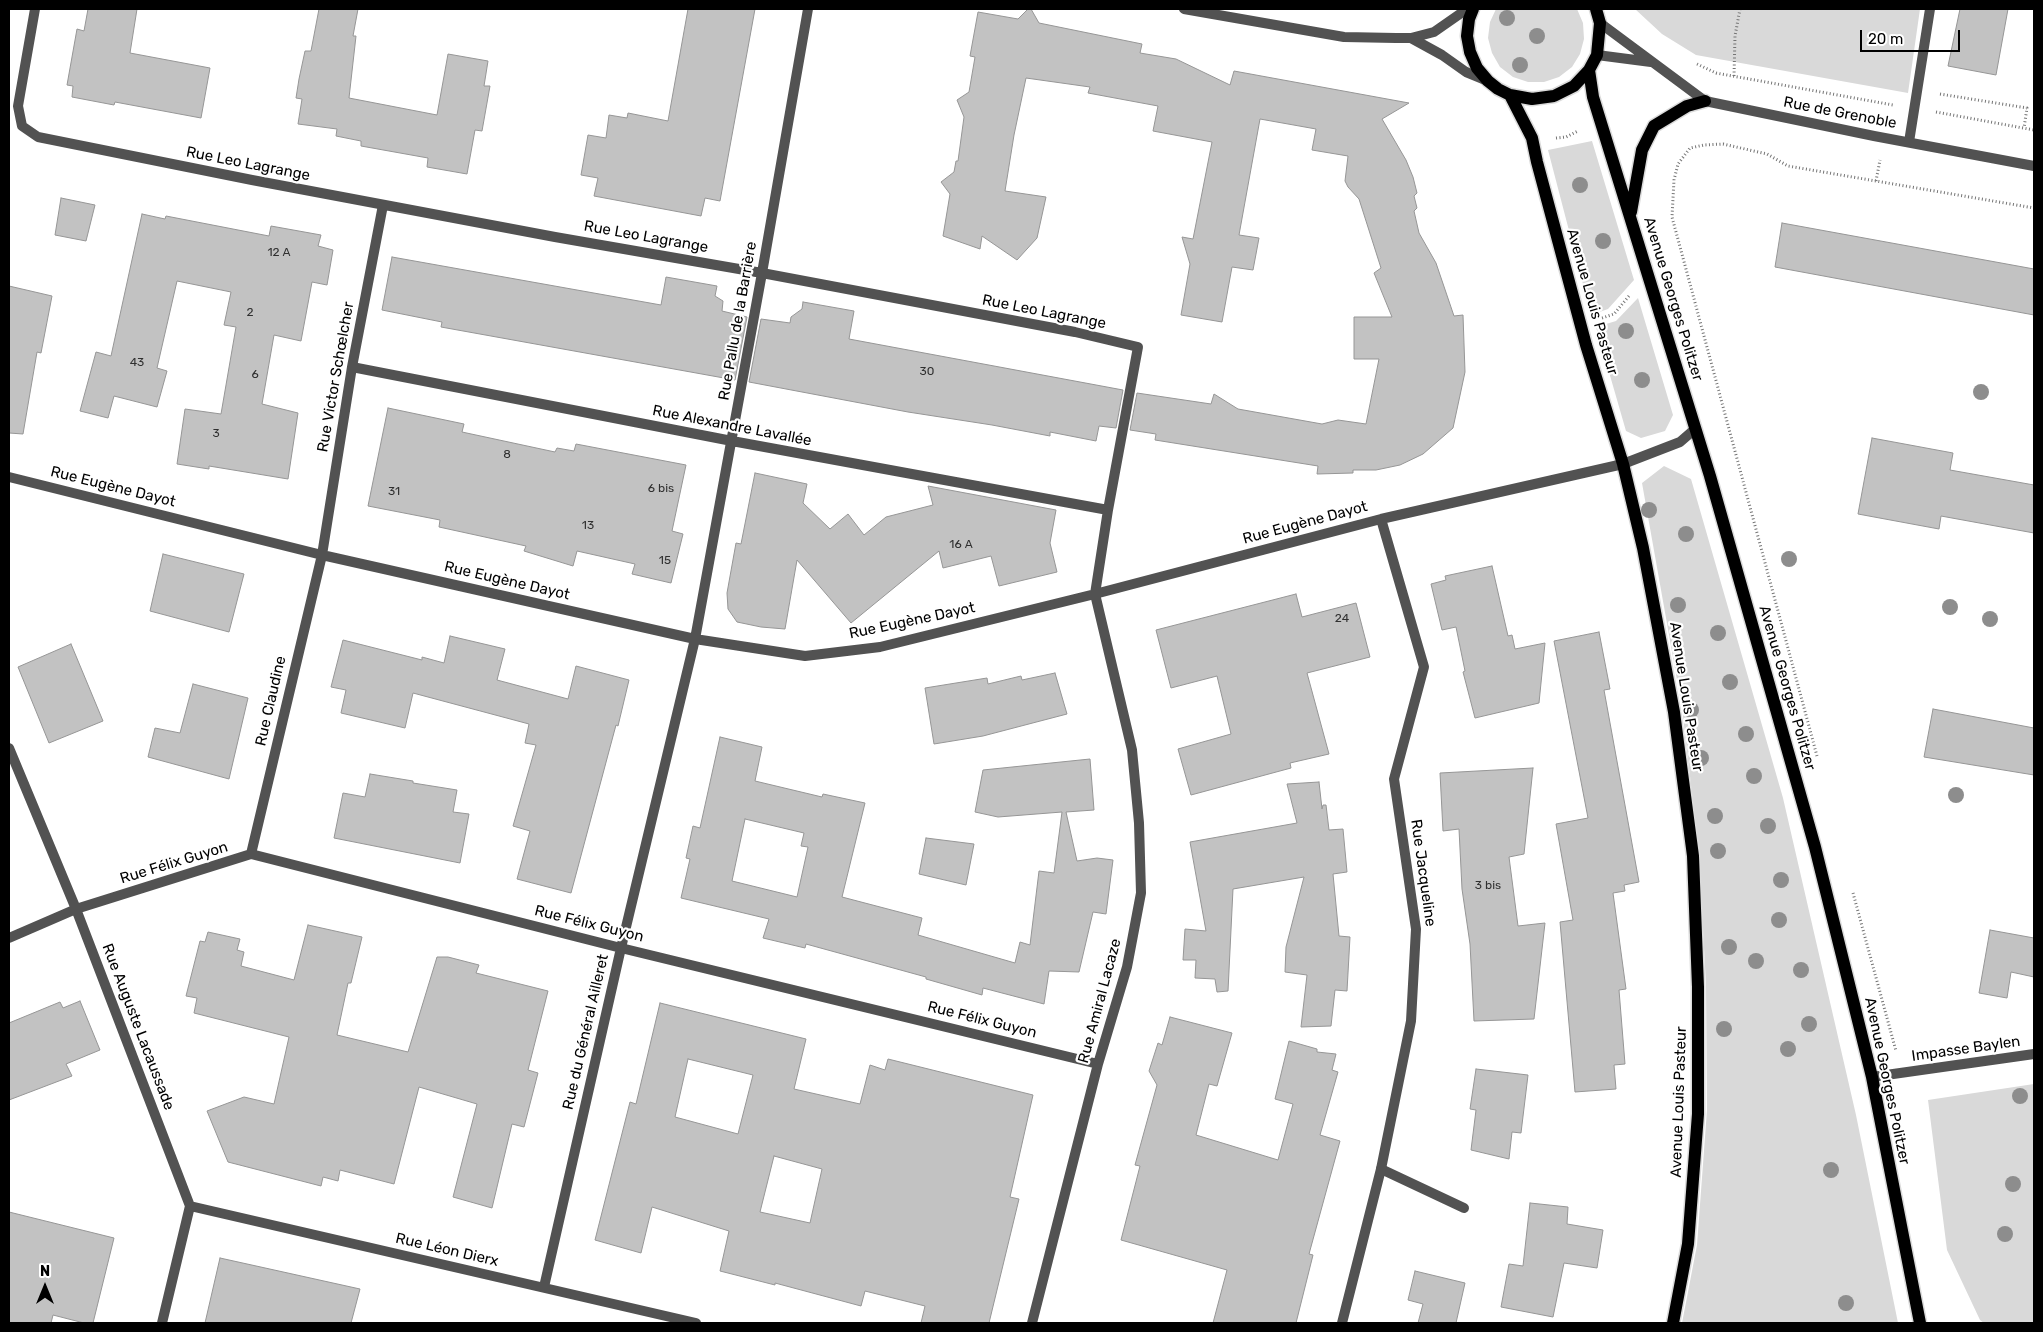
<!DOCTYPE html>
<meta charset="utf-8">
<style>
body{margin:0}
#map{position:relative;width:2043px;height:1332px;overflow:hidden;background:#fff;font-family:Rubik,sans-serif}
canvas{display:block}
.frame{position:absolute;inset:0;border:10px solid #000;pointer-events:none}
.north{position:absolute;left:20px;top:1262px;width:50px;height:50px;-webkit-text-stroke:4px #fff;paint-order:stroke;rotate:0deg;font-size:14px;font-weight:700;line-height:20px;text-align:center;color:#000}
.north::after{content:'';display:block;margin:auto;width:18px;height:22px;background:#000;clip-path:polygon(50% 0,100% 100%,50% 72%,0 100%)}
.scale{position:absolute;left:1860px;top:30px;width:100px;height:22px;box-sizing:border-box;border:2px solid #000;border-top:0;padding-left:6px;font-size:15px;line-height:18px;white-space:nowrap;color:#000;-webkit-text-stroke:4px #fff;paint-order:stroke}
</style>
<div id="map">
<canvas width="2043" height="1332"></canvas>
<div class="frame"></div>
<div class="north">N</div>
<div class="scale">20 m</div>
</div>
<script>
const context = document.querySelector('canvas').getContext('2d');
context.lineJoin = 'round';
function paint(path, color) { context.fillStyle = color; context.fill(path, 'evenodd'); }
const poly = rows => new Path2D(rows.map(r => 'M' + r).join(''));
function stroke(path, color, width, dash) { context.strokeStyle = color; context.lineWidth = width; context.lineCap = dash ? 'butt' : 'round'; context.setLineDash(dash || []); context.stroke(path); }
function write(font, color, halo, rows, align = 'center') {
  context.font = font + ' Rubik,sans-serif'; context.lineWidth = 4.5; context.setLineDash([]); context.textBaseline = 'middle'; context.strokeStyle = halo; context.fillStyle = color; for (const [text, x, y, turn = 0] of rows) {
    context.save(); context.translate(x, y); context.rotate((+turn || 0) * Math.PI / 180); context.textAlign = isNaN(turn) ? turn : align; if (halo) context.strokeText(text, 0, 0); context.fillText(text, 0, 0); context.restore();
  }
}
paint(poly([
 [1496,9,1577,9,1583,23,1584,39,1580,54,1572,67,1559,77,1544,82,1528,82,1513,77,1500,67,1492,53,1488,38,1490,22],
 [1635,9,1920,9,1908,93,1696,55,1662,34],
 [1592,141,1634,280,1608,309,1591,315,1548,150],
 [1638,298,1673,415,1665,431,1641,438,1626,431,1596,327,1616,321],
 [1664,466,1691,479,1783,798,1856,1115,1898,1323,1682,1323,1697,1245,1707,1110,1706,985,1699,854,1682,708,1642,483],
 [2034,1084,2034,1323,1984,1323,1980,1320,1947,1250,1928,1100]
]), '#d9d9d9');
const building = poly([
 [88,9,137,9,130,53,210,68,201,118,115,102,114,105,72,97,73,86,67,85,77,29,84,31,88,9],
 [319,9,358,9,353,36,356,36,349,98,437,115,448,54,488,61,484,86,490,86,482,131,475,130,467,174,427,167,428,158,361,146,361,141,336,136,337,129,298,124,302,99,296,98,299,79,305,51,311,51,319,9],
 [688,9,755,9,720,201,705,198,701,216,594,196,598,178,581,175,588,135,606,138,609,115,627,118,628,113,668,121,688,9],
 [1028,9,1031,9,1039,23,1142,44,1140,53,1176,59,1230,85,1234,71,1409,103,1382,119,1406,160,1413,177,1417,193,1414,196,1417,208,1414,211,1419,233,1436,263,1454,316,1463,315,1465,372,1453,428,1423,454,1400,465,1376,470,1353,470,1353,473,1317,474,1318,466,1155,440,1156,434,1130,430,1137,393,1211,404,1214,394,1238,409,1322,424,1338,420,1366,424,1379,359,1354,359,1354,317,1392,317,1374,273,1381,268,1359,199,1348,187,1345,181,1348,156,1312,150,1316,129,1260,119,1239,235,1259,238,1253,270,1232,267,1222,322,1181,315,1190,264,1182,237,1193,239,1212,142,1153,131,1158,106,1088,93,1090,87,1026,78,1014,135,1005,191,1046,197,1037,238,1017,260,982,236,980,249,943,236,950,194,941,182,954,172,956,161,958,161,964,117,957,100,969,92,975,57,970,56,978,12,1018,19,1028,9],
 [1960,9,2008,9,1996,75,1948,66,1960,9],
 [61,198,95,205,86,241,55,235,61,198],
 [142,214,165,219,166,216,269,236,271,226,321,235,318,246,333,250,327,285,312,282,301,341,274,335,262,404,298,413,288,479,209,466,209,469,177,464,185,409,221,414,236,327,224,325,231,292,177,281,157,368,167,371,157,407,114,396,108,418,80,411,96,352,111,356,142,214],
 [1782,223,2034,269,2034,315,1775,267,1782,223],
 [392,257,661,305,666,277,717,286,715,296,723,301,722,311,747,317,735,380,441,327,442,322,382,310,392,257],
 [9,286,52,296,41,353,37,352,23,434,9,433,9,286],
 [803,302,854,311,849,339,1123,390,1116,428,1099,426,1096,441,1050,432,1050,436,992,425,908,412,749,382,761,319,790,323,791,317,802,309,803,302],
 [388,408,464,424,462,432,555,452,557,448,574,451,576,444,686,465,672,531,683,534,671,583,632,574,635,564,577,551,573,566,524,551,526,546,439,527,440,520,368,506,388,408],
 [1872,438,1953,453,1950,470,2034,485,2034,533,1941,516,1939,529,1858,514,1872,438],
 [755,473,807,484,803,503,830,529,848,514,864,535,886,517,933,505,928,486,1056,510,1050,543,1057,572,999,586,991,556,943,568,939,551,851,623,797,560,785,629,761,627,737,622,728,609,727,593,736,543,741,544,755,473],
 [163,554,244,574,229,632,150,611,163,554],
 [1492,566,1508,636,1512,635,1515,649,1545,643,1539,703,1475,718,1463,672,1465,671,1456,627,1442,630,1431,584,1446,580,1445,576,1492,566],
 [1296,594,1302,617,1356,603,1370,657,1307,673,1329,754,1290,763,1291,768,1191,795,1178,749,1231,734,1217,676,1171,688,1156,630,1296,594],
 [1599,632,1610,689,1604,690,1639,882,1624,885,1625,891,1613,893,1626,989,1619,990,1625,1064,1614,1065,1616,1089,1575,1092,1560,922,1573,920,1556,824,1588,818,1554,641,1599,632],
 [450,636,505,649,497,680,568,699,576,666,629,680,618,726,616,725,571,893,517,879,530,831,513,826,536,745,525,743,529,724,413,693,405,728,341,713,346,690,331,687,343,640,422,660,422,657,444,663,450,636],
 [71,644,103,721,49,743,18,667,71,644],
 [1055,673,1067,714,983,736,934,744,925,688,987,678,988,684,1021,676,1022,680,1055,673],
 [193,684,248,698,229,779,148,757,155,728,180,733,193,684],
 [1933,709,2034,728,2034,775,1924,757,1933,709],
 [720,737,762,747,755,781,822,797,823,794,865,803,842,897,922,918,918,935,1015,963,1020,942,1030,945,1039,871,1054,873,1062,812,998,817,975,812,983,770,1090,759,1094,810,1066,812,1077,861,1097,858,1113,860,1106,914,1093,912,1079,972,1049,971,1044,1004,983,988,982,995,926,979,926,977,806,944,805,948,763,938,769,919,681,898,690,859,686,858,693,826,700,828,720,737],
 [745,819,804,833,801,846,808,847,797,897,732,881,745,819],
 [1533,768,1524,854,1509,857,1518,926,1545,923,1534,1019,1474,1021,1470,944,1462,889,1459,829,1443,831,1440,773,1533,768],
 [370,774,413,781,413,783,457,790,453,812,469,814,460,863,334,838,343,793,365,797,370,774],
 [1319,782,1322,809,1323,805,1326,805,1329,830,1343,829,1347,872,1333,874,1339,936,1350,937,1347,991,1335,990,1331,1026,1301,1027,1307,975,1285,972,1286,947,1304,877,1233,889,1228,991,1217,992,1215,979,1195,978,1196,960,1183,960,1185,929,1206,931,1190,842,1297,823,1287,784,1319,782],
 [926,838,974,844,966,885,919,874,926,838],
 [308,925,362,937,351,983,348,983,337,1035,408,1052,437,957,448,957,479,965,476,973,548,991,528,1070,538,1073,524,1127,512,1124,492,1208,453,1197,477,1104,419,1087,394,1184,340,1170,338,1181,323,1177,321,1186,228,1162,207,1111,244,1097,274,1104,289,1037,194,1013,197,998,186,996,200,941,205,942,208,932,240,939,237,950,244,952,241,966,294,980,308,925],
 [1990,930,2034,938,2034,977,2011,972,2007,998,1979,993,1990,930],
 [80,1001,100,1050,66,1064,72,1076,9,1100,9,1023,60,1002,63,1008,80,1001],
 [660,1003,806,1039,794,1089,860,1104,870,1065,885,1070,888,1059,1033,1095,1010,1197,1019,1199,989,1323,921,1323,925,1306,865,1291,861,1306,775,1283,775,1285,720,1271,729,1231,652,1207,641,1253,595,1240,630,1102,636,1104,660,1003],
 [688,1059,753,1075,738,1134,675,1117,688,1059],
 [774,1156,822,1169,810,1223,760,1212,774,1156],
 [1170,1017,1232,1033,1217,1086,1209,1084,1196,1135,1278,1160,1293,1104,1275,1099,1289,1041,1317,1049,1317,1052,1336,1054,1332,1070,1338,1072,1320,1135,1340,1141,1309,1254,1313,1255,1296,1323,1213,1323,1227,1270,1121,1240,1140,1166,1135,1165,1157,1085,1149,1071,1158,1043,1162,1045,1170,1017],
 [1476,1069,1528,1075,1521,1133,1512,1132,1509,1159,1471,1150,1476,1110,1470,1109,1476,1069],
 [1530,1203,1568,1207,1567,1224,1603,1230,1597,1268,1564,1263,1553,1317,1501,1307,1509,1264,1523,1266,1530,1203],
 [9,1212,114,1238,93,1323,84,1323,53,1315,51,1323,9,1323,9,1212],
 [220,1258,360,1289,351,1323,205,1323,220,1258],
 [1415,1271,1465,1283,1456,1323,1418,1323,1423,1304,1408,1300,1415,1271]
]);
paint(building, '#c2c2c2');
stroke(building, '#969696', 1);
const primary = poly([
 [1473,9,1469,19,1467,36,1470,52,1477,68,1488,81,1498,89,1510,95,1532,99,1554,96,1574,86,1589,70,1597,55,1600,23,1596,9],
 [1589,70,1593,97,1710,476,1815,847,1872,1077,1920,1323],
 [1510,95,1532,138,1537,162,1586,345,1623,464,1643,548,1674,712,1693,856,1698,987,1698,1114,1688,1244,1673,1323],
 [1631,212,1642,150,1654,126,1687,106,1705,101]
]);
stroke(primary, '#dbdbdb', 15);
stroke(poly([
 [1697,64,1716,73,1893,105],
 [1734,76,1735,36,1740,9],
 [1940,94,2027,108,2024,128],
 [1936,112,2034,130],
 [1556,138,1566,137,1578,131],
 [1876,181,1880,160],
 [1602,318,1614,314,1629,296],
 [1817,756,1672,217,1674,180,1678,164,1690,148,1704,145,1723,144,1767,154,1788,166,2034,208],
 [1853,893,1896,1051]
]), '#747474', 3, [1, 2.5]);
stroke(poly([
 [1381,1169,1464,1208]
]), '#525252', 10);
stroke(poly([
 [35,9,18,106,22,126,38,137,252,180,555,237,762,273,1075,332,1138,347,1108,510,1095,594,1132,750,1139,823,1141,893,1127,967,1098,1064,1032,1323],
 [1909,142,1930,9],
 [352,367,732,441,1108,510],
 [9,477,322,555,695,639,805,656,880,647,1095,594,1381,519,1623,464,1680,442,1695,429],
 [9,748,76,909,190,1206,162,1323],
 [251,854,322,555,352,367,383,205],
 [9,938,76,909,251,854,621,948,1098,1064],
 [1872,1077,2034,1054],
 [190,1206,696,1323],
 [544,1287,621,948,695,639,762,273,808,9],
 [1342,1323,1381,1169,1411,1021,1416,929,1394,779,1424,667,1381,519]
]), '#525252', 10);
stroke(poly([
 [1184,9,1344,37,1396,38,1411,38,1434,32,1467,9],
 [1600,23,1705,101,1874,136,2034,166],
 [1411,38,1442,55,1466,72,1488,81],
 [1597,55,1651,62]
]), '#525252', 10);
stroke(primary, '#000', 12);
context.fillStyle = '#8d8d8d';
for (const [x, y] of [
 [1507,18],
 [1537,36],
 [1520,65],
 [1580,185],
 [1603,241],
 [1626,331],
 [1642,380],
 [1981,392],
 [1649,510],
 [1686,534],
 [1789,559],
 [1678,605],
 [1950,607],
 [1990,619],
 [1718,633],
 [1730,682],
 [1691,710],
 [1746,734],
 [1701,758],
 [1754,776],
 [1956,795],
 [1715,816],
 [1768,826],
 [1718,851],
 [1781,880],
 [1779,920],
 [1729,947],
 [1756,961],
 [1801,970],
 [1809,1024],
 [1724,1029],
 [1788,1049],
 [2020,1096],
 [1831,1170],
 [2013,1184],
 [2005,1234],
 [1846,1303]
]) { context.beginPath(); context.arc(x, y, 8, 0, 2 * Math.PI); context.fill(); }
write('12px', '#303030', null, [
 ["12 A",279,253],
 ["2",250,313],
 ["43",137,363],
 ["30",927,372],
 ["6",255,375],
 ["3",216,434],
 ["8",507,455],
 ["6 bis",661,489],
 ["31",394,492],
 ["13",588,526],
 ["16 A",961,545],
 ["15",665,561],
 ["24",1342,619],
 ["3 bis",1488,886]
]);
write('15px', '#000', '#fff', [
 ["Rue de Grenoble",1840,113,11],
 ["Rue Leo Lagrange",248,164,11],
 ["Rue Leo Lagrange",646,237,10],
 ["Avenue Georges Politzer",1673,299,73],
 ["Avenue Louis Pasteur",1592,302,74],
 ["Rue Leo Lagrange",1044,312,11],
 ["Rue Pallu de la Barrière",738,321,-80],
 ["Rue Victor Schœlcher",336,377,-80],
 ["Rue Alexandre Lavallée",732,426,11],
 ["Rue Eugène Dayot",113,487,14],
 ["Rue Eugène Dayot",1305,523,-15],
 ["Rue Eugène Dayot",507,581,13],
 ["Rue Eugène Dayot",912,621,-12],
 ["Avenue Georges Politzer",1787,688,74],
 ["Avenue Louis Pasteur",1686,697,81],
 ["Rue Claudine",271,701,-77],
 ["Rue Félix Guyon",174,863,-17],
 ["Rue Jacqueline",1423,873,82],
 ["Rue Félix Guyon",589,924,14],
 ["Rue Amiral Lacaze",1100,1001,-75],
 ["Rue Félix Guyon",982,1020,14],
 ["Rue Auguste Lacaussade",138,1027,69],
 ["Rue du Général Ailleret",586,1032,-77],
 ["Impasse Baylen",1966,1049,-8],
 ["Avenue Georges Politzer",1887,1081,78],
 ["Avenue Louis Pasteur",1679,1102,-88],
 ["Rue Léon Dierx",447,1250,13]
]);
</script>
